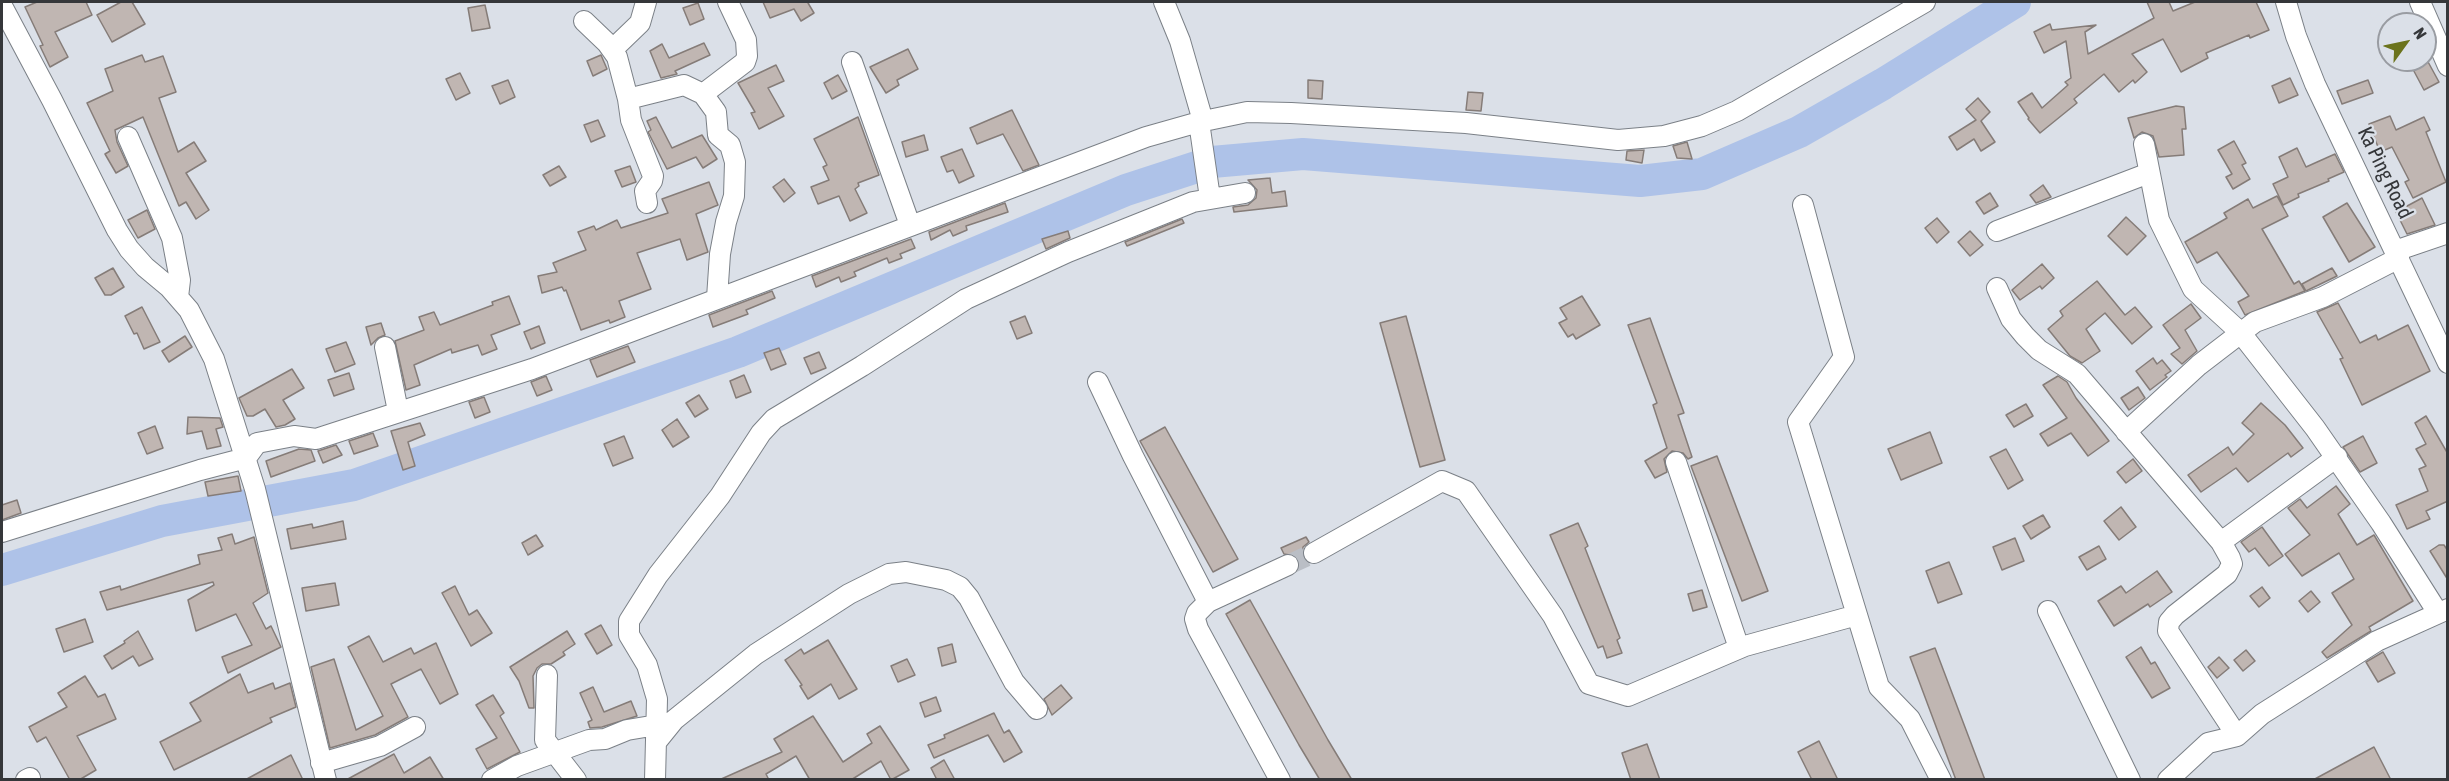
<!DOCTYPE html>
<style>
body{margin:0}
#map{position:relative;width:2449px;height:781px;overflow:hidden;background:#dbe0e8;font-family:"Asap Condensed",sans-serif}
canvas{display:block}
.frame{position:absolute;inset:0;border:3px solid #35373a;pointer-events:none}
.north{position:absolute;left:2377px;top:12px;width:60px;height:60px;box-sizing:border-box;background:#dbe0e8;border:2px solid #999ca2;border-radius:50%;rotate:57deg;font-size:16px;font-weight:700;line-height:24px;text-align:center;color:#35373a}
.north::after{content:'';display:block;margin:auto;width:21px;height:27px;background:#6b731c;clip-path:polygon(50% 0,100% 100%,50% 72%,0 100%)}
</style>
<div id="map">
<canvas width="2449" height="781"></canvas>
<div class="frame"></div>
<div class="north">N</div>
</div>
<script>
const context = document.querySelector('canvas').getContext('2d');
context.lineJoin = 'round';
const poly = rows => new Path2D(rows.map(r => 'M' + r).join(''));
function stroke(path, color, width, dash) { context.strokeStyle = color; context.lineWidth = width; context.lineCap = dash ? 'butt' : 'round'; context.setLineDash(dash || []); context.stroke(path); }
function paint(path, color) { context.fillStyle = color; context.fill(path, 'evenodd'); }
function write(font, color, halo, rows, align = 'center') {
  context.font = font + ' "Asap Condensed",sans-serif'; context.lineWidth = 4.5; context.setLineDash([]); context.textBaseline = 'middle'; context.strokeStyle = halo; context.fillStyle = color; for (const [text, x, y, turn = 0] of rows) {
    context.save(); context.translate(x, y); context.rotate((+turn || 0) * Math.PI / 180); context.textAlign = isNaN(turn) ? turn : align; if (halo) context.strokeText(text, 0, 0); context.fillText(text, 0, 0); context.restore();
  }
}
stroke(poly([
 [2,570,162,521,354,485,738,352,1126,190,1212,162,1303,154,1640,181,1702,174,1799,132,1883,84,2015,2]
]), '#aec2e8', 32);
const building = poly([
 [37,2,86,2,92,15,55,32,68,57,50,67,40,46,43,45,25,7,37,2],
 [121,2,132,2,145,24,112,42,97,15,121,2],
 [763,2,810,2,808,3,814,13,801,21,794,9,770,18,763,2],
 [2147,2,2169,2,2173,11,2195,2,2256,2,2269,30,2250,38,2249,35,2206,53,2208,58,2181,72,2163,39,2132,54,2147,72,2135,83,2133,80,2119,92,2104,74,2074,99,2077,103,2040,133,2028,119,2029,118,2018,102,2032,93,2042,108,2068,85,2065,82,2071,78,2066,41,2044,53,2034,32,2050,24,2052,30,2096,25,2085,32,2088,54,2154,18,2147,2],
 [698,3,704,19,690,25,683,8,698,3],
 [485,5,490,28,472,31,468,8,485,5],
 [704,43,710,55,675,71,677,74,661,78,650,51,662,44,669,58,704,43],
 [908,49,918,69,897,80,899,85,886,93,870,67,908,49],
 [142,55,145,62,163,56,176,92,159,98,178,152,194,142,206,161,186,173,209,210,196,219,186,202,179,206,143,117,115,130,117,142,128,166,116,173,105,154,110,151,87,103,113,91,105,69,142,55],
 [601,55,607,69,593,76,587,61,601,55],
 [2408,60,2427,60,2439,82,2424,90,2408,60],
 [776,65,784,81,768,88,784,116,759,129,751,113,755,112,738,83,776,65],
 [460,73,470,93,456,100,446,79,460,73],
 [838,75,847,91,832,99,824,83,838,75],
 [2290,78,2298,95,2279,103,2272,86,2290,78],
 [508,80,515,97,500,104,492,86,508,80],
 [1308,80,1323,81,1322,99,1308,98,1308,80],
 [2368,80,2373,93,2342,104,2337,91,2368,80],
 [1468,92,1483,93,1481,111,1466,110,1468,92],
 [1978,98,1990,112,1981,121,1995,142,1981,151,1974,139,1957,150,1949,137,1976,120,1966,109,1978,98],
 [2176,106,2184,107,2186,129,2182,129,2184,155,2159,157,2153,136,2142,132,2134,138,2128,118,2176,106],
 [1012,110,1039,165,1023,171,1003,134,977,144,970,128,1012,110],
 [2390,116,2396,130,2424,117,2430,130,2426,132,2446,182,2413,198,2405,182,2409,180,2392,147,2380,152,2369,124,2390,116],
 [656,117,672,148,702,135,717,159,703,168,696,157,667,169,648,132,651,130,647,121,656,117],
 [858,117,879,175,858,183,859,186,855,189,867,213,850,221,839,196,818,204,811,187,829,180,823,167,827,165,814,139,858,117],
 [598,120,605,136,591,142,584,125,598,120],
 [924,135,928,150,906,157,902,142,924,135],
 [2234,141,2246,163,2242,165,2250,179,2233,189,2226,177,2232,174,2218,150,2234,141],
 [1687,142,1692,159,1677,158,1673,146,1687,142],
 [2297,148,2306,167,2335,154,2344,172,2328,179,2329,181,2298,194,2299,197,2283,205,2273,184,2288,177,2279,157,2297,148],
 [962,149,974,176,959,183,953,170,947,172,941,157,962,149],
 [1644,150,1642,163,1626,160,1627,151,1644,150],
 [559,166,566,177,550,186,543,175,559,166],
 [630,166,636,182,622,187,615,171,630,166],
 [1270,178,1272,193,1285,191,1287,206,1234,212,1233,207,1248,205,1256,198,1257,190,1248,180,1270,178],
 [784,179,795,193,784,202,773,187,784,179],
 [709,182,718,205,696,214,708,252,687,260,680,239,637,253,651,289,619,301,625,317,610,323,609,320,581,330,566,290,564,291,562,287,542,293,538,276,557,272,553,263,586,250,578,232,594,226,596,230,617,220,621,228,668,213,662,199,709,182],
 [2043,185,2051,197,2036,203,2030,195,2043,185],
 [1990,193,1998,206,1984,214,1976,202,1990,193],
 [2277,196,2288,216,2262,229,2294,284,2299,281,2305,291,2245,315,2238,302,2249,296,2217,252,2197,263,2185,242,2227,218,2224,213,2248,199,2253,208,2277,196],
 [2422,198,2435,225,2407,234,2396,212,2422,198],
 [1005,203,1008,212,966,226,967,230,953,236,950,230,931,240,929,232,1005,203],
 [2347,203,2375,247,2349,262,2323,217,2347,203],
 [147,210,155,229,138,238,128,220,147,210],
 [2126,217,2146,236,2127,255,2108,236,2126,217],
 [1937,218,1949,232,1937,243,1925,228,1937,218],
 [1182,219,1184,223,1127,246,1125,242,1182,219],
 [1068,231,1070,238,1046,249,1042,239,1068,231],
 [1970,231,1983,245,1970,256,1958,242,1970,231],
 [911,239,915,248,900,254,902,258,889,263,887,258,854,272,856,276,841,282,839,277,816,287,812,276,911,239],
 [2042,264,2054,278,2042,289,2040,286,2020,300,2012,290,2042,264],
 [113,268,124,287,111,295,105,295,95,278,113,268],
 [2332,268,2337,276,2306,291,2302,284,2332,268],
 [2097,281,2125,315,2135,307,2152,327,2132,344,2105,313,2086,329,2100,351,2082,363,2070,356,2048,329,2063,316,2060,311,2097,281],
 [772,291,775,298,746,310,748,314,713,327,709,315,772,291],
 [509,296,520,324,491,335,497,349,482,355,478,345,452,353,451,349,414,365,420,385,406,390,395,341,424,330,419,317,434,312,440,325,493,305,492,302,509,296],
 [1582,296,1600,325,1576,339,1573,334,1568,337,1559,323,1567,319,1560,308,1582,296],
 [2338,303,2360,343,2376,335,2378,340,2408,325,2430,371,2362,405,2340,359,2343,358,2317,312,2338,303],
 [2191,304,2201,318,2185,330,2197,351,2182,364,2171,354,2180,348,2163,325,2191,304],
 [142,307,160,342,144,349,137,333,134,334,125,316,142,307],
 [1025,316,1032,333,1017,339,1010,322,1025,316],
 [1406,316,1445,460,1420,467,1380,323,1406,316],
 [1650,318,1684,413,1678,415,1692,457,1688,459,1683,453,1672,451,1664,459,1667,472,1655,478,1645,461,1667,448,1653,405,1657,403,1628,325,1650,318],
 [381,323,385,335,378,338,371,345,366,327,381,323],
 [539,326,545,343,531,349,524,332,539,326],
 [185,336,192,347,169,362,162,351,185,336],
 [346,342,355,364,335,372,326,349,346,342],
 [628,346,635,362,597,377,590,360,628,346],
 [779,348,786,364,771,370,764,353,779,348],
 [819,352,826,368,811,374,804,358,819,352],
 [2153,358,2157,364,2162,360,2171,371,2165,375,2167,377,2150,390,2136,371,2153,358],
 [292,369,304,388,283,400,295,419,285,425,276,427,265,409,253,416,247,416,239,398,292,369],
 [349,373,354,389,334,396,328,380,349,373],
 [744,375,751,392,736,398,730,381,744,375],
 [546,376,552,390,537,396,531,382,546,376],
 [2058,376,2067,382,2076,398,2109,441,2088,456,2071,433,2048,446,2040,434,2067,418,2043,385,2058,376],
 [2138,387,2145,398,2129,410,2121,398,2138,387],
 [699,395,708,409,695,417,686,403,699,395],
 [484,397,490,412,475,418,469,402,484,397],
 [2261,403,2285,425,2303,448,2291,457,2288,453,2248,482,2236,468,2201,492,2188,475,2228,447,2233,455,2254,434,2242,423,2261,403],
 [2026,404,2033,416,2014,427,2006,415,2026,404],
 [2426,416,2448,454,2448,501,2426,511,2430,519,2407,529,2396,505,2428,491,2419,469,2426,466,2416,449,2426,444,2415,423,2426,416],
 [188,417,220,418,223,427,216,429,221,446,207,449,202,431,187,434,188,417],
 [677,419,689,437,673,447,662,430,677,419],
 [420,423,425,435,408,442,415,466,403,470,391,431,420,423],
 [155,426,163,448,147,454,138,433,155,426],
 [1165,427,1238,559,1213,572,1140,441,1165,427],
 [1930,432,1942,463,1901,480,1888,449,1930,432],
 [373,433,378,446,354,454,349,441,373,433],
 [624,436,633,458,613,466,604,444,624,436],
 [2363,436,2377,463,2360,472,2343,447,2363,436],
 [336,445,342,455,323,463,318,451,336,445],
 [299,449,311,450,315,461,271,477,266,461,299,449],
 [2006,449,2023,480,2008,489,1990,457,2006,449],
 [1717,456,1768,591,1742,601,1691,466,1717,456],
 [2133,459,2142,471,2126,483,2117,472,2133,459],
 [238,476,241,491,208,496,205,482,238,476],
 [2336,486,2350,504,2338,514,2357,545,2374,535,2413,601,2369,627,2371,631,2327,658,2322,652,2352,625,2332,593,2354,579,2339,553,2302,576,2285,554,2310,535,2288,508,2300,499,2307,508,2336,486],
 [17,500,21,513,2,520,2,505,17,500],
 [2121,507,2136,527,2119,540,2104,521,2121,507],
 [2043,515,2050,527,2031,539,2023,526,2043,515],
 [343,521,346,539,291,549,287,529,312,524,313,528,343,521],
 [1578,523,1588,546,1585,548,1620,638,1617,640,1622,653,1607,658,1603,646,1598,648,1550,535,1578,523],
 [2262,527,2283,556,2269,566,2255,548,2249,552,2241,542,2262,527],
 [232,534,235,544,254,537,268,593,253,603,266,629,271,626,281,647,228,673,222,657,252,645,236,614,196,631,188,600,214,585,213,582,107,610,100,592,120,586,121,590,200,564,198,555,222,550,218,538,232,534],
 [536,535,543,546,528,555,522,543,536,535],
 [1306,537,1309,542,1303,547,1302,553,1308,563,1300,567,1299,561,1295,556,1284,554,1281,548,1306,537],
 [2015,538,2024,561,2002,570,1993,547,2015,538],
 [2439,545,2444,545,2448,551,2448,580,2430,551,2439,545],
 [2099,546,2106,559,2087,570,2079,557,2099,546],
 [1949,562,1962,594,1938,603,1926,571,1949,562],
 [2157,571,2172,592,2150,607,2148,604,2114,626,2098,601,2121,586,2126,593,2157,571],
 [335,583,339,605,306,611,302,588,335,583],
 [455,586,469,615,477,610,492,633,471,646,442,593,455,586],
 [2262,587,2270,598,2259,607,2250,596,2262,587],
 [1702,590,1707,607,1693,611,1688,594,1702,590],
 [2311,591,2320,602,2308,612,2299,601,2311,591],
 [1250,600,1328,740,1352,780,1320,780,1299,745,1226,614,1250,600],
 [85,619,93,642,64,652,56,629,85,619],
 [601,625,612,645,597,654,585,634,601,625],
 [138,631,153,659,139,666,133,656,112,669,104,656,125,643,124,641,138,631],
 [567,631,575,644,563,652,565,655,551,664,542,664,537,668,533,676,534,708,529,708,519,681,510,667,567,631],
 [369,636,383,662,411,648,414,654,436,643,458,694,440,704,421,669,391,684,408,717,375,735,330,748,311,667,334,659,356,730,383,716,348,647,369,636],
 [828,640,857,689,839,699,831,684,808,699,800,686,802,685,785,660,801,649,804,654,828,640],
 [952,644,956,662,942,666,938,648,952,644],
 [2141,647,2151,664,2155,662,2170,688,2152,698,2126,657,2141,647],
 [1935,648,1985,780,1956,780,1910,657,1935,648],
 [2246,650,2255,661,2243,671,2234,660,2246,650],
 [2383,652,2395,673,2378,682,2366,662,2383,652],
 [2219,657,2229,668,2217,678,2208,667,2219,657],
 [907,659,915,675,898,682,891,666,907,659],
 [240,674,248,693,273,683,275,689,290,683,296,707,270,718,272,722,174,770,160,742,201,721,190,703,240,674],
 [85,676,98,697,105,694,116,719,77,736,96,770,79,780,70,780,46,737,37,742,29,727,67,707,58,693,85,676],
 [1061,685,1072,698,1052,715,1044,699,1061,685],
 [593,687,604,712,631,701,637,716,602,727,590,728,588,722,592,720,580,693,593,687],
 [493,695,504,713,500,716,520,752,487,769,476,749,497,738,476,705,493,695],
 [936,697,941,711,925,717,920,703,936,697],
 [994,713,1004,733,1009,730,1022,752,1004,762,988,735,934,758,928,745,945,738,944,735,994,713],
 [813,716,843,762,872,743,867,734,880,726,909,770,891,780,881,761,851,780,810,780,796,756,766,774,769,780,719,780,782,752,774,739,813,716],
 [1819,741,1838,780,1812,780,1798,752,1819,741],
 [1647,744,1660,780,1631,780,1622,753,1647,744],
 [2374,747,2391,780,2313,780,2374,747],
 [394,754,404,773,430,757,444,780,346,780,394,754],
 [291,755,303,780,245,780,291,755],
 [944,760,955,780,937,780,931,768,944,760]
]);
paint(building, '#c0b6b2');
stroke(building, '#857c78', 1.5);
stroke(poly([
 [1288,565,1314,553]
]), '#babec5', 20, [20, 10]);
const minor = poly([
 [1164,2,1180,41,1203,121],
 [2286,2,2296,36,2315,84,2448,363],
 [2420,2,2448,66],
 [2,6,52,100,117,230,129,249,145,267,169,287,189,310,214,359,255,489,326,780],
 [584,21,607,43,617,57,628,99,631,120,653,176,652,181,645,191,647,203],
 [612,50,640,23,646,2],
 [852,62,910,225],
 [703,94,745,62,747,56,746,40,728,2],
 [628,99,684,85,703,94,716,112,718,135,730,145,735,162,734,196,726,222,720,254,717,298],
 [1199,122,1210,198],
 [128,137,172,238,180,280,178,297],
 [2144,144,2159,220,2193,289,2240,332,2315,428,2381,523,2438,613],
 [1803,205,1844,357,1798,422,1879,687,1910,719,1941,780],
 [1997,231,2149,173],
 [2395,251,2448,233],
 [1997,288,2011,319,2025,336,2039,350,2077,374,2221,542,2230,558,2232,564,2227,574,2175,615,2169,622,2168,631,2237,736],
 [385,347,398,411],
 [1098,382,1133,456,1208,602],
 [2126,432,2199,365,2255,322,2323,297,2399,258],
 [1676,462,1739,648],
 [2,532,200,470,246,458,257,443,294,436,316,439,532,369,1146,137,1199,122,1247,112,1291,113,1466,123,1618,140,1664,136,1702,126,1737,111,1925,2],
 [2221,542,2337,457],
 [1314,553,1442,481,1466,491,1553,616,1589,684,1628,696,1745,646,1857,615],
 [2048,611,2130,780],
 [547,675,545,740,576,780],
 [657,741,674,720,756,654,849,594,889,574,906,572,946,580,960,587,969,598,1014,682,1037,709],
 [321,763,380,746,415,727],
 [26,780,30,778],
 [492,780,517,766,589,740,605,739,627,730,657,725],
 [655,780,657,699,647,665,629,635,629,621,658,575,720,496,761,433,774,419,862,366,966,299,1068,252,1193,202,1245,193],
 [1280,780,1198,629,1195,619,1197,613,1208,602,1288,565],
 [2168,780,2208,743,2237,736,2262,714,2377,641,2448,609]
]);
stroke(minor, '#7b8087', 22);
stroke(minor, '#fff', 20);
write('21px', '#35373a', '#dbe0e8', [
 ["Ka Ping Road",2385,173,64]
]);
</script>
